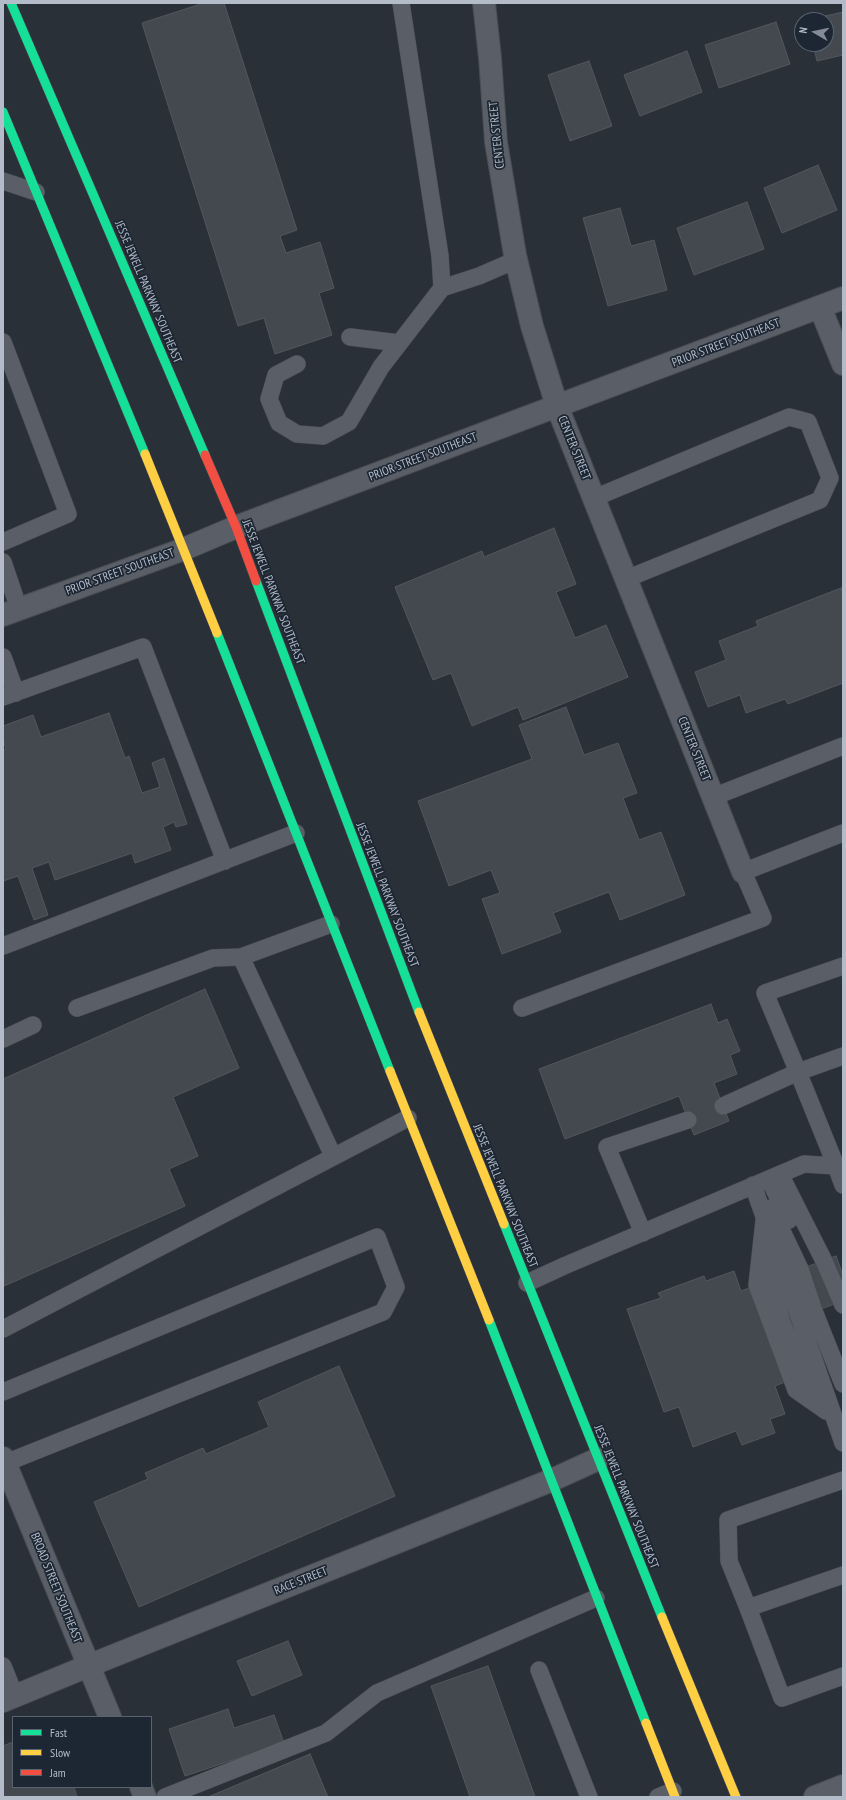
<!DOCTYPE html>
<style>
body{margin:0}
#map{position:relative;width:846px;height:1800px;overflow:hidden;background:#2a3038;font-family:"PT Sans Narrow",sans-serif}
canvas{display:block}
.frame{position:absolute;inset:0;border:4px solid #b4bcc9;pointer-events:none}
.legend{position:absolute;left:12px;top:1716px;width:140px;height:72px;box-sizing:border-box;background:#1d2633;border:1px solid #59626f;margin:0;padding:5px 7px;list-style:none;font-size:12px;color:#b4bcc9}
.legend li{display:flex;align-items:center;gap:8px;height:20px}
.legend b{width:20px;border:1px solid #59626f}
.north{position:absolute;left:794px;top:12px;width:40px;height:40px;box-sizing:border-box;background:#1d2633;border:1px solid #59626f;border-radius:50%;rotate:279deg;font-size:11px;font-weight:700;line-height:16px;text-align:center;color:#b4bcc9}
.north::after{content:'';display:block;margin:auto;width:14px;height:18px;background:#848b96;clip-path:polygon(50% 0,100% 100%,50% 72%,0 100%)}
</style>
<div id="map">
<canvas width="846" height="1800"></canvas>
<div class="frame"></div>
<ul class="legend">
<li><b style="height:5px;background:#16e098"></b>Fast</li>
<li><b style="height:5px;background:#ffcf43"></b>Slow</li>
<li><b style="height:5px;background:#f24e42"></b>Jam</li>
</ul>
<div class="north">N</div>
</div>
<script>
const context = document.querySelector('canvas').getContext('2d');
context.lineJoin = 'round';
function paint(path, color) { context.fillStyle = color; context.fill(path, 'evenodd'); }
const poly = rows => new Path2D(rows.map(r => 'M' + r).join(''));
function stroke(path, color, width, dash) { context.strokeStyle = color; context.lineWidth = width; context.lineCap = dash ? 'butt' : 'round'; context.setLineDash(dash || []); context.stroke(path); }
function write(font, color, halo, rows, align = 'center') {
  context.font = font + ' "PT Sans Narrow",sans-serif'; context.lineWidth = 3.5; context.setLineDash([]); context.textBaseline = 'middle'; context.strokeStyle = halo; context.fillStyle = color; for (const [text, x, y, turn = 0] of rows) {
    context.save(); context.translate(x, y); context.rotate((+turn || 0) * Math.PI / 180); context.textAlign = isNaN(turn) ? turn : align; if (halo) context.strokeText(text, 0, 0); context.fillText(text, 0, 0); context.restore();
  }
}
const building = poly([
 [204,3,224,3,297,230,280,236,286,253,320,242,334,288,319,293,332,335,275,354,264,318,238,326,142,23,204,3],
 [843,12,843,55,817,61,813,44,826,44,826,20,808,20,843,12],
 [776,22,790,64,719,88,705,45,776,22],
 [687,51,702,92,640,116,624,75,687,51],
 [589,61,612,126,570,141,548,75,589,61],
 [818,165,837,210,782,233,764,188,818,165],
 [747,202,764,249,694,275,677,228,747,202],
 [620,208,631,246,654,240,667,290,608,306,583,218,620,208],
 [554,528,576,584,556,592,575,638,606,625,628,677,523,720,518,707,472,726,451,673,433,680,395,587,482,551,484,557,554,528],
 [841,588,843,594,843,683,788,704,785,699,746,713,740,695,708,707,695,672,726,660,719,641,758,626,756,621,841,588],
 [566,707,584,755,618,743,637,793,623,798,639,840,661,832,685,895,620,920,609,892,553,913,561,932,502,954,482,899,500,893,491,870,449,886,418,801,532,759,519,725,566,707],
 [109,713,125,758,129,756,142,793,160,787,152,763,164,758,187,824,176,827,174,822,163,827,171,850,135,863,132,853,55,880,49,862,32,868,48,915,34,920,18,876,3,881,3,750,6,749,3,739,3,726,33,715,41,737,109,713],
 [205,989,239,1068,173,1097,198,1156,169,1169,185,1206,4,1286,3,1079,205,989],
 [711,1004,718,1023,727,1019,740,1051,730,1055,737,1074,714,1083,729,1121,694,1135,679,1096,565,1139,539,1069,711,1004],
 [836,1256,843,1275,843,1301,771,1327,785,1382,775,1386,785,1414,770,1419,775,1433,742,1445,736,1431,693,1447,679,1407,664,1412,627,1309,661,1298,658,1293,704,1276,706,1281,734,1271,741,1291,836,1256],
 [339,1366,395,1496,139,1607,94,1502,148,1479,145,1473,203,1448,206,1454,269,1427,258,1402,339,1366],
 [288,1641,302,1675,252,1696,237,1661,288,1641],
 [488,1666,535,1797,470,1797,431,1686,488,1666],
 [228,1709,234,1728,274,1715,284,1743,185,1776,169,1729,228,1709],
 [13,1742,13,1787,74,1787,77,1797,3,1797,3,1746,13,1742],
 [310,1754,328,1797,208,1797,310,1754]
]);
paint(building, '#444950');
stroke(building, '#52575f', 1);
const lane = poly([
 [401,3,440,256,442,288,479,276,516,260],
 [3,181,36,192],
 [350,337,399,343],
 [3,342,68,514,3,542],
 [297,364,276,375,269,399,279,423,297,434,323,436,349,422,381,367,442,288],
 [594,498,789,417,808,422,830,478,820,500,626,579],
 [3,562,19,609],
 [3,657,16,693],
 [3,697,143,647,225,861],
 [713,797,843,746],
 [3,946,296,833],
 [241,957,333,1156],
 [843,966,765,993,798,1072,843,1056],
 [77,1008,213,958,241,957,331,924],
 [522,1008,763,918,743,872,843,833],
 [3,1039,33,1025],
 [723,1106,798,1072,836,1166],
 [780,1174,824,1261,843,1305],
 [769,1179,789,1220],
 [753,1185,843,1443],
 [771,1208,800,1269,814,1311,843,1384],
 [764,1221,757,1285,796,1390,826,1411],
 [643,1233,607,1147,688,1120],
 [770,1248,771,1280,782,1323,809,1385,822,1405],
 [527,1283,564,1266,804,1164,836,1166,843,1185],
 [3,1329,408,1118],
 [3,1392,377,1237,396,1287,383,1312,3,1464],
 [843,1575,748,1608,782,1698,843,1676],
 [748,1608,729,1561,728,1520,843,1480],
 [3,1666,15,1696],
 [539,1670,589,1797],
 [165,1797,326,1733,377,1693,596,1598],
 [658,1797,673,1791]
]);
const street = poly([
 [484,3,490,58,496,142,515,255,532,326,557,406,743,872],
 [820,307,843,364],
 [3,615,184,549,236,527,843,298],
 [3,1458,110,1717],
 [3,1701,88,1666,552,1480,598,1459],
 [141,1787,145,1797],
 [815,1797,843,1786]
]);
const fast = poly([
 [11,3,205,455],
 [3,112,145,454],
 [256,581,419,1012],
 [217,633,390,1071],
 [504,1224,662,1617],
 [489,1320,646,1723]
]);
const slow = poly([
 [145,454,217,633],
 [419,1012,504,1224],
 [390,1071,489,1320],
 [662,1617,736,1797],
 [646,1723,675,1797]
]);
const jam = poly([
 [205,455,236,527,256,581]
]);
stroke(lane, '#484c53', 18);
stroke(street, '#484c53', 24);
stroke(fast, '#484c55', 10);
stroke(slow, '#484c55', 10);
stroke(jam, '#484c55', 10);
stroke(lane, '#5a5e66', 17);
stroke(street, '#5a5e66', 22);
stroke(fast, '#16e098', 9);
stroke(slow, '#ffcf43', 9);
stroke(jam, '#f24e42', 9);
write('12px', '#b4bcc9', '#1d2633', [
 ["CENTER STREET",497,135,-96],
 ["JESSE JEWELL PARKWAY SOUTHEAST",148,292,67],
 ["PRIOR STREET SOUTHEAST",726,343,-21],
 ["CENTER STREET",574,448,68],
 ["PRIOR STREET SOUTHEAST",423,457,-21],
 ["PRIOR STREET SOUTHEAST",120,572,-20],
 ["JESSE JEWELL PARKWAY SOUTHEAST",273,592,69],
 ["CENTER STREET",694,749,68],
 ["JESSE JEWELL PARKWAY SOUTHEAST",387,895,69],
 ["JESSE JEWELL PARKWAY SOUTHEAST",505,1196,68],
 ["JESSE JEWELL PARKWAY SOUTHEAST",626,1497,68],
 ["RACE STREET",301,1581,-22],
 ["BROAD STREET SOUTHEAST",56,1588,68]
]);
</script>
